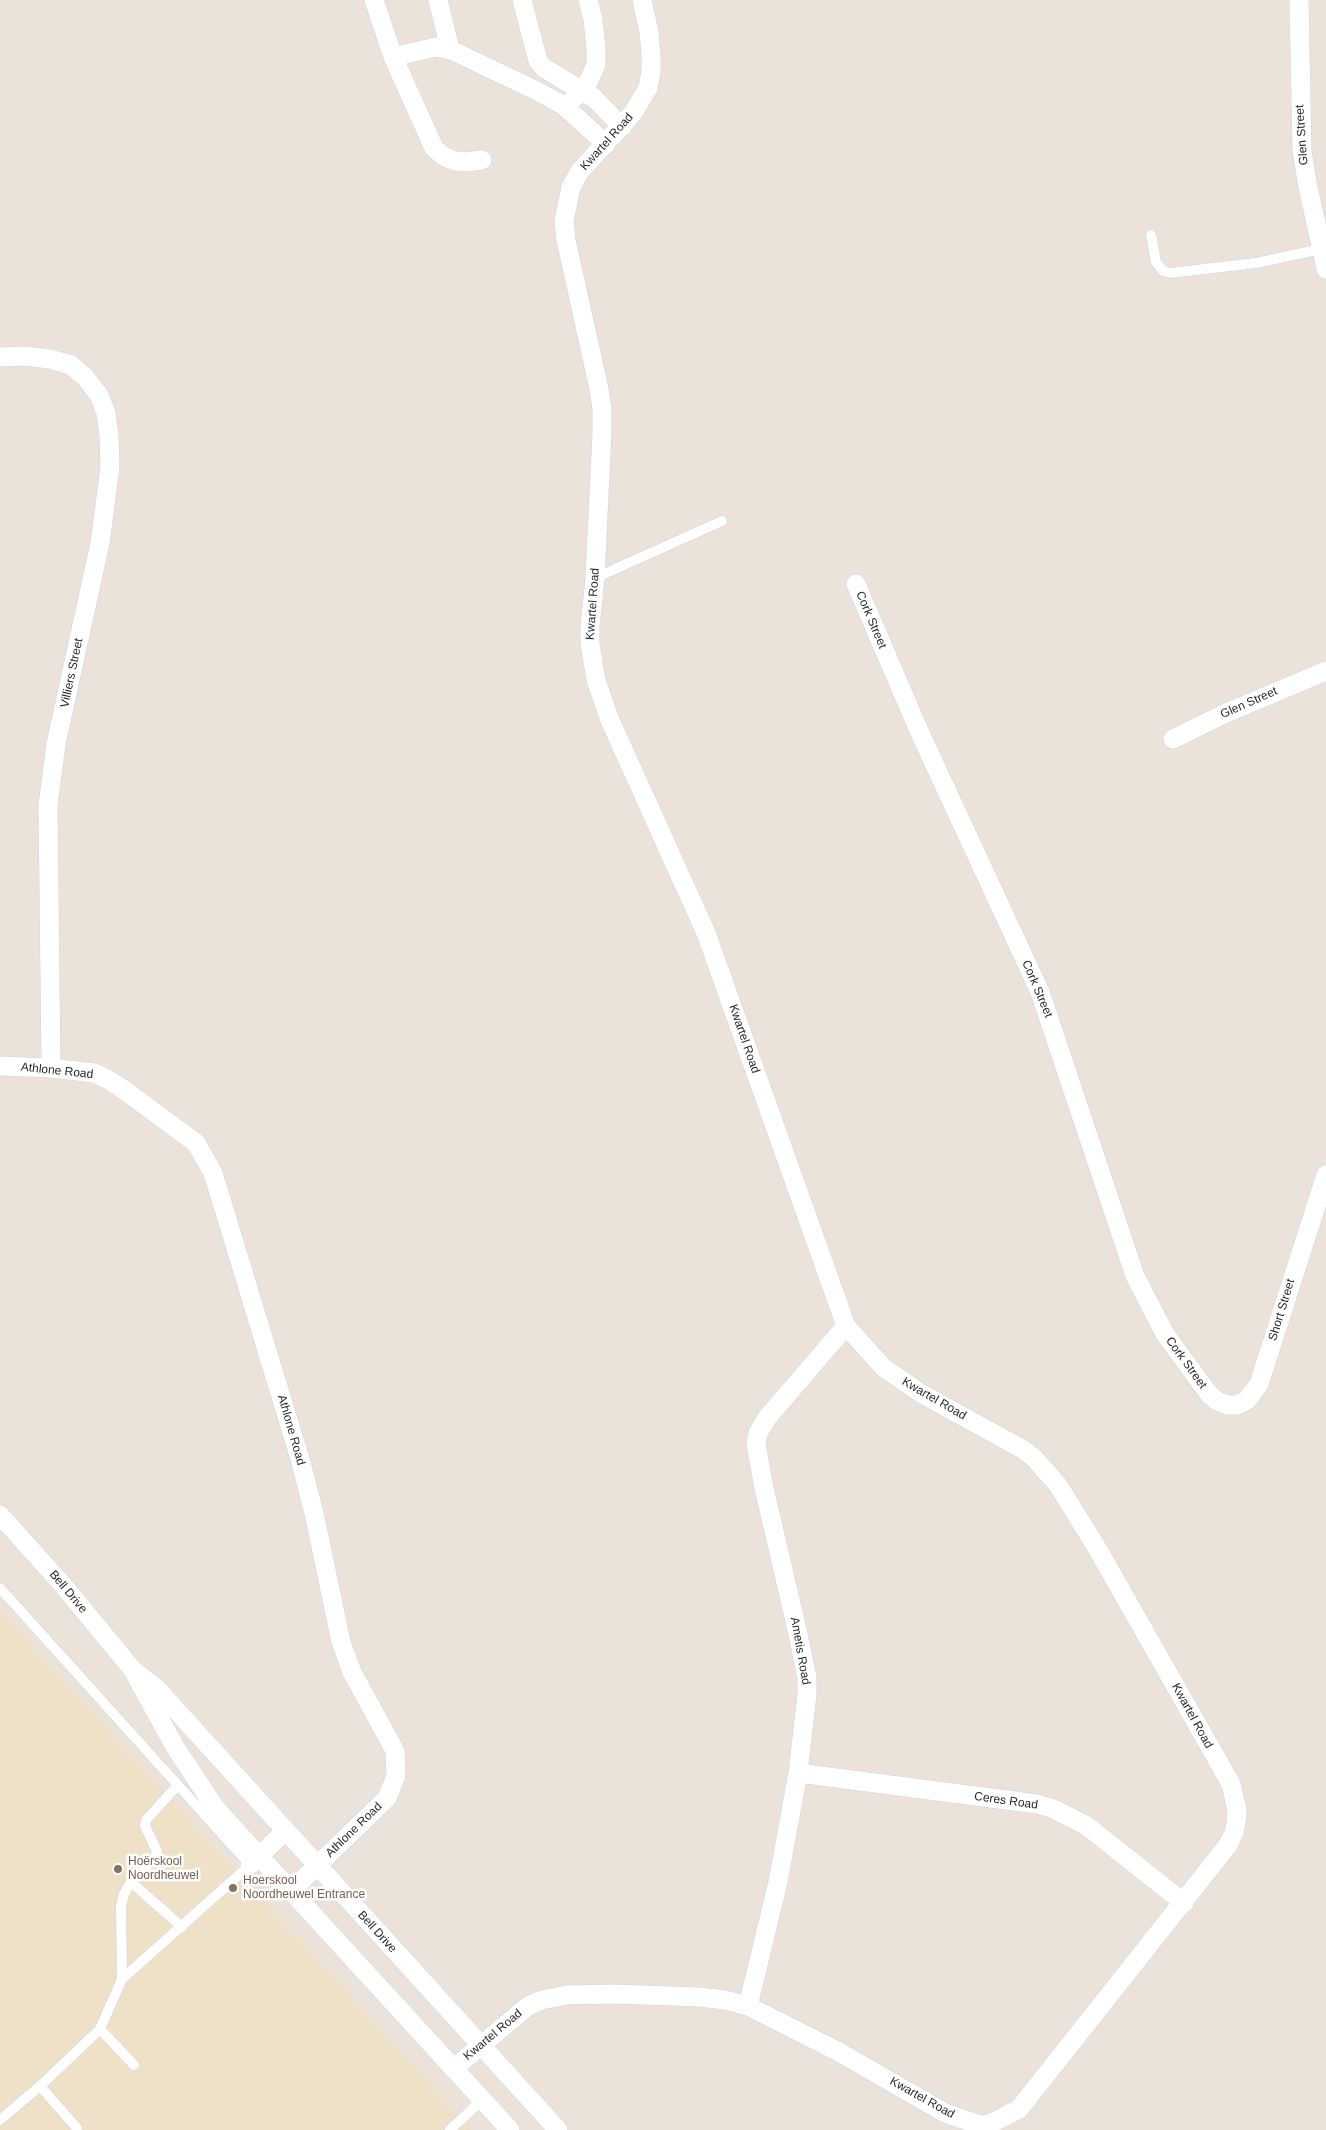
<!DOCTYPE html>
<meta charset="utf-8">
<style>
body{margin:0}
canvas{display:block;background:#ebe3d9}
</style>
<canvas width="1326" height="2130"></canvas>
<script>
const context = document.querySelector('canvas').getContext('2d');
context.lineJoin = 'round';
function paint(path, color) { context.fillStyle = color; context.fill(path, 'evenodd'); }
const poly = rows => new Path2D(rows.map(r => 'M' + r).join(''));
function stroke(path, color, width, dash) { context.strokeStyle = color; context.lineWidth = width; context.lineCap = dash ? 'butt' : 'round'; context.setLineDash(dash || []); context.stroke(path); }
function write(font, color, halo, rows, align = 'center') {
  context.font = font + ' Arial,sans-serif'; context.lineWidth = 5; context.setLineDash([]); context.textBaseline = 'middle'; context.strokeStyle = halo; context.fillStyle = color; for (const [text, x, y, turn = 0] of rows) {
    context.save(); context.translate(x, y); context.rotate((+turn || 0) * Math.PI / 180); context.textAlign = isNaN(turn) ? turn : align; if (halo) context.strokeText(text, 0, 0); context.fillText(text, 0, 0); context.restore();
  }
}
paint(poly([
 [0,1610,471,2128,469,2130,0,2130]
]), '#eee1c8');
const lane = poly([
 [1151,235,1156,262,1163,271,1170,273,1256,263,1321,249],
 [595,578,722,521],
 [0,1588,250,1865,122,1979,121,1906,124,1894,131,1882,155,1858,157,1851,145,1826,146,1820,177,1786],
 [131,1882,182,1927],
 [100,2029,134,2065],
 [40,2086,77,2128],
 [0,2120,40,2086,100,2029,122,1979],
 [450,2130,482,2100]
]);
const street = poly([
 [374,0,393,57,434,148,443,156,455,161,466,162,482,160],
 [438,0,450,49],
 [522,0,538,61,544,68,594,98,622,127],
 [1299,0,1302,151,1308,187,1326,269],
 [393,57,436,47,451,50,535,90,563,105,606,144],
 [574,98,584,91,596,65,596,49,593,19,588,0],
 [0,357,24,356,50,359,71,365,85,377,99,395,106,413,109,436,110,467,100,543,56,744,48,805,51,1068],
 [856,584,920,733,1040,992,1135,1276,1165,1334,1209,1394,1217,1401,1228,1405,1237,1405,1247,1400,1259,1384,1326,1175],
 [1173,739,1224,714,1326,671],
 [0,1066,51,1068,94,1073,107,1079,120,1087,196,1143,213,1173,300,1459,314,1513,341,1642,352,1672,395,1751,396,1776,387,1798,291,1891],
 [0,1515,62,1584,133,1670,157,1689,558,2130],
 [136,1676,175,1747,216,1809,510,2130],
 [798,1773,1037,1804,1054,1809,1087,1826,1184,1903],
 [250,1865,285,1831],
 [748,2006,778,1882,798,1773,807,1694,807,1678,798,1634,764,1488,756,1444,758,1433,767,1418,846,1326],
 [453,2069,528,2006,542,2000,567,1995,613,1994,700,1997,725,2000,748,2006,839,2052,945,2113,977,2124,984,2125,994,2122,1019,2109,1228,1845,1234,1833,1236,1823,1237,1810,1231,1784,1097,1548,1058,1485,1035,1459,1024,1450,922,1394,884,1368,846,1326,706,933,609,718,596,680,590,644,590,626,595,578,602,432,602,409,599,389,566,240,564,221,571,187,580,171,633,113,648,88,651,72,651,55,649,32,642,0]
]);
stroke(lane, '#ced2e2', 11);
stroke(street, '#ced2e2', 20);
stroke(lane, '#fff', 10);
stroke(street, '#fff', 19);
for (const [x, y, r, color] of [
 [118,1869,5,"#8d6e63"],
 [233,1888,5,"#8d6e63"]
]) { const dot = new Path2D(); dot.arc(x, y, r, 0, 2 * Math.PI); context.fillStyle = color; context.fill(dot); stroke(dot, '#fff', 2); }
write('12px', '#282828', '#fff', [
 ["Glen Street",1302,135,-94],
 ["Kwartel Road",607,142,-48],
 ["Kwartel Road",593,604,-86],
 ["Cork Street",871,620,67],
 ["Villiers Street",72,673,-78],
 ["Glen Street",1249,703,-24],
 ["Cork Street",1037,989,67],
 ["Kwartel Road",744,1039,71],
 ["Athlone Road",57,1071,6],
 ["Short Street",1282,1310,-73],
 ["Cork Street",1186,1363,54],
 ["Kwartel Road",934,1399,30],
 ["Athlone Road",291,1430,74],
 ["Bell Drive",68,1592,50],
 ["Ametis Road",800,1651,80],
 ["Kwartel Road",1192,1716,61],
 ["Ceres Road",1006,1801,8],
 ["Athlone Road",354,1830,-44],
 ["Bell Drive",377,1932,48],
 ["Kwartel Road",493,2035,-40],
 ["Kwartel Road",922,2098,29]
]);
write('12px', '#785e54', '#fff', [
 ["Hoërskool",128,1862],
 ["Noordheuwel",128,1876],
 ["Hoerskool",243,1881],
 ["Noordheuwel Entrance",243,1895]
], 'left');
</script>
